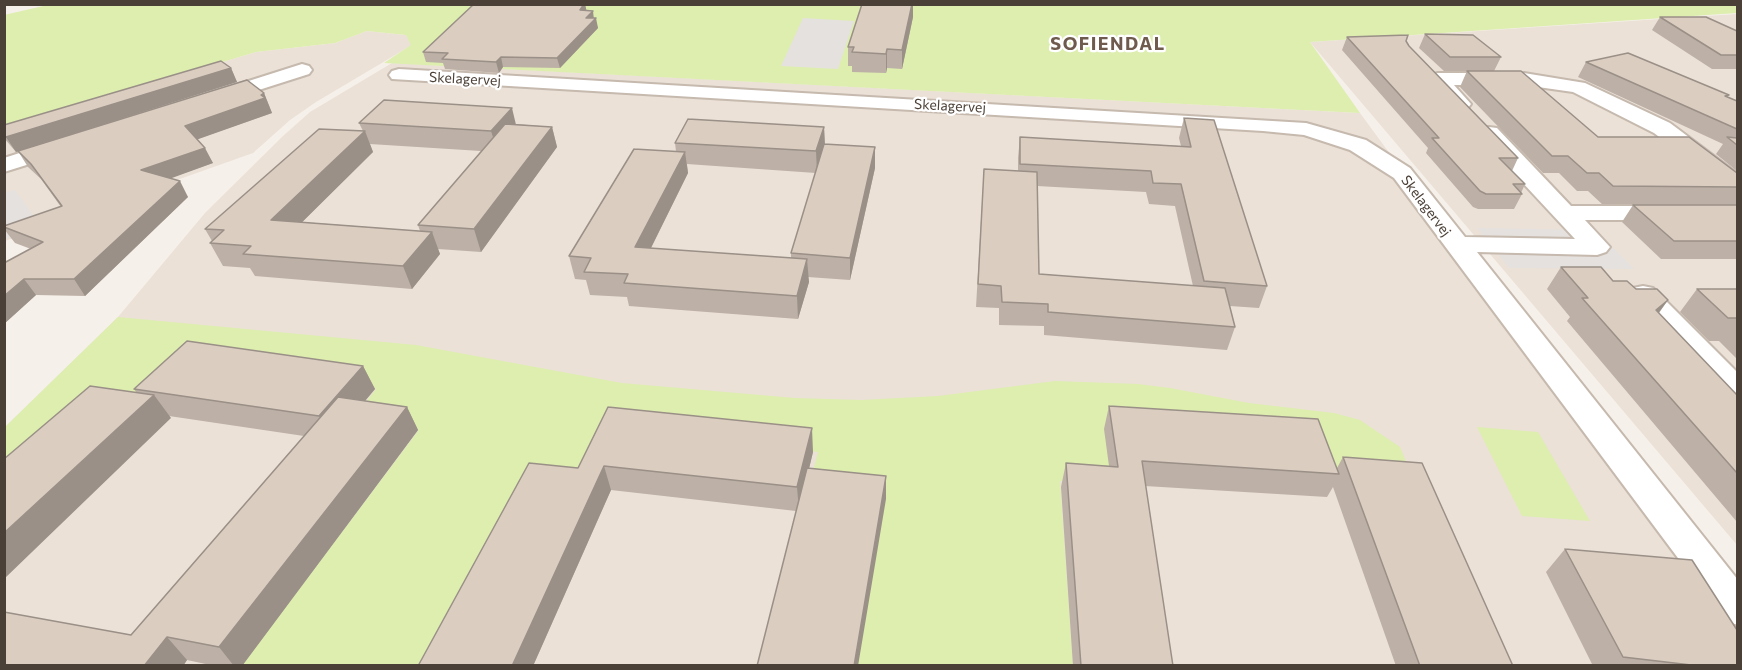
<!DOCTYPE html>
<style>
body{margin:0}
#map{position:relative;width:1742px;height:670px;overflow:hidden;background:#f6f0ea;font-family:Commissioner,sans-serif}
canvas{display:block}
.frame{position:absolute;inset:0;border:6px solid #4b4037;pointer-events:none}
</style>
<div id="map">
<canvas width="1742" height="670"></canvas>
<div class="frame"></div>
</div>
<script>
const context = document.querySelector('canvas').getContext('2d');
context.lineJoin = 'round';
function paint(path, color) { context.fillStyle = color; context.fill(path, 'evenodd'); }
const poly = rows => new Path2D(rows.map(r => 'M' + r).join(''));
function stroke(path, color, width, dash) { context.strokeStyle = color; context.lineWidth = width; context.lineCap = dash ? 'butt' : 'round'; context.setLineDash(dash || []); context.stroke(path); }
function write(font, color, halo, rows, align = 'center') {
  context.font = font + ' Commissioner,sans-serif'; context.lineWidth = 4.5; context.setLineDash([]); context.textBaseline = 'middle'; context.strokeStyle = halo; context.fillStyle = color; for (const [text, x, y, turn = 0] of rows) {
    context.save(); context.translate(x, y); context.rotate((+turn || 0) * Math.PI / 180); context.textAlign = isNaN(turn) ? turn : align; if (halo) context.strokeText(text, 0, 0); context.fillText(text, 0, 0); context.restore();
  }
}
paint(poly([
 [1737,14,1737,545,1310,42],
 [367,31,406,35,412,45,316,102,290,120,253,153,5,241,4,127,256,52,335,43],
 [392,63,1360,113,1738,628,1737,666,5,666,5,427,118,317,205,213,283,136,310,112]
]), '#ebe1d7');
paint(poly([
 [52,4,1738,5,1737,13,1310,42,1360,113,384,63,411,45,406,35,367,31,335,43,256,52,5,127,4,15],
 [118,317,416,345,622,383,795,398,861,400,938,396,1055,381,1138,384,1170,388,1249,403,1334,413,1360,420,1400,447,1422,500,1408,487,1111,483,1060,481,1073,666,858,665,808,491,818,452,614,431,444,665,242,665,418,431,351,421,376,389,202,365,5,502,5,427],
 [1477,427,1538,432,1590,521,1522,516]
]), '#ddeeaf');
paint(poly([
 [803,18,854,21,838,69,781,66],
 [15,190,41,226,5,239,4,193],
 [1477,228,1596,230,1634,269,1509,268]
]), '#e5e1de');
const street = poly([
 [302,64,309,66,312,70,309,74,218,103,211,101,208,97,211,93,302,64],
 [399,69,1306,123,1366,140,1410,168,1465,237,1575,239,1481,138,1478,133,1481,128,1489,127,1497,128,1571,206,1738,206,1738,220,1585,220,1610,247,1606,252,1597,255,1477,252,1738,580,1738,625,1725,621,1394,178,1350,150,1304,135,1263,131,392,79,389,75,392,71,399,69],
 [1438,73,1524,73,1585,83,1670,123,1738,174,1738,193,1730,191,1654,133,1573,92,1524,85,1454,85,1471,104,1468,108,1461,110,1454,108,1428,79,1431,75,1438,73],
 [60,140,68,142,71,147,68,152,4,172,4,158,60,140],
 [1643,286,1653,288,1738,373,1738,403,1727,400,1633,300,1629,294,1633,288,1643,286]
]);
stroke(street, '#c6b9ae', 4);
paint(street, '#fff');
paint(poly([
 [474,4,585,4,586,10,594,18,598,28,560,68,503,67,499,73,445,69,443,63,426,62,423,52],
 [913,17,902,69,887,68,886,73,852,72,852,66,848,66,848,47],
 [1660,17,1737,31,1737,69,1712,69,1652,30],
 [1425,34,1501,57,1494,71,1444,71,1419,48],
 [1347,37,1409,46,1518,158,1512,171,1525,184,1521,193,1522,194,1514,209,1478,209,1473,207,1426,153,1428,148,1342,50],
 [1586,62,1728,97,1737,101,1737,171,1716,154,1723,144,1578,77],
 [231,68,237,82,16,152,4,138,4,125],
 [1467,71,1598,137,1737,173,1737,204,1602,204,1588,191,1577,191,1559,173,1543,173,1460,87],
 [264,93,272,113,197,139,213,163,170,178,188,197,85,296,36,295,4,324,31,249,15,243,4,229,4,226,61,207,41,179,28,167,18,151],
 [1184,118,1267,286,1259,308,1230,306,1235,327,1227,350,1044,335,1044,326,999,325,999,308,976,307,984,169,1018,171,1018,158,1020,137,1181,146,1179,138],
 [1037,186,1146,192,1149,204,1175,206,1193,286,1039,274],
 [359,123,516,124,552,127,557,147,481,252,438,249,440,254,412,289,255,276,250,268,223,266,210,243,212,241,205,229,363,131],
 [370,144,481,151,418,225,420,231,302,222,373,152],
 [824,127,825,144,875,168,850,280,808,277,809,282,798,319,629,306,627,297,590,295,586,280,575,279,569,256,676,151,675,143],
 [687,164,816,173,791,253,791,258,651,248,688,173],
 [1633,205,1737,205,1737,259,1661,259,1622,222],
 [1561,267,1613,281,1636,289,1668,300,1659,313,1737,395,1737,522,1567,321,1570,317,1547,289],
 [1697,289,1737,289,1737,359,1719,341,1709,341,1680,312],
 [363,366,375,389,365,401,407,407,418,430,242,666,215,666,187,660,183,666,4,666,131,635,304,436,169,416,171,418,136,392,134,389],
 [1109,406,1337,468,1343,457,1513,666,1396,666,1333,487,1327,497,1145,486,1173,666,1073,666,1061,487,1066,463,1109,466,1104,429],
 [813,452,809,468,886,476,886,499,796,511,611,490,533,666,418,666,578,468],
 [1565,549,1737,666,1593,666,1546,572]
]), '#bdb0a6');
paint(poly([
 [584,4,585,4,587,13,580,10],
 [912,4,913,4,913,17,902,69,902,50],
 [593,11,594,20,596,18,598,28,560,68,557,58,586,18],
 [887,49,887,68,886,73,886,54],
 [501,57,503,67,499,73,496,62],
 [231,68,237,82,16,152,6,137],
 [264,93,272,113,193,141,185,126],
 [512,108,517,129,498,152,491,131],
 [552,127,557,147,481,252,474,229],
 [824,127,825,148,817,173,816,151],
 [365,131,373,152,282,242,271,220],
 [875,147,875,168,850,280,850,258],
 [205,148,213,163,150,186,141,170],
 [685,152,688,173,640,270,635,247],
 [180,181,188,197,85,296,74,279],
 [432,232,440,254,412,289,403,266],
 [807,259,809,282,798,319,797,296],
 [24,279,36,295,4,324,4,296],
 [1668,300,1651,323,1656,310],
 [363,366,375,389,332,440,319,416],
 [154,395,171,418,4,579,4,533],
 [407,407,418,430,242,666,234,666,219,647],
 [812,428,813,452,799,511,797,487],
 [604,466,611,490,533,666,512,666],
 [886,476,886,499,858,666,854,666],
 [167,637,187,660,183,666,144,666]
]), '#9a9087');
const building = poly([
 [474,4,584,4,580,10,593,11,586,18,596,18,557,58,501,57,496,62,442,59,448,53,423,52,474,4],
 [862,4,912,4,902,50,887,49,886,54,852,52,854,47,848,47,862,4],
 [1660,17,1706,17,1737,31,1737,55,1721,55,1660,17],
 [1425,34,1473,35,1501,57,1450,57,1425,34],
 [1408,35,1406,41,1409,46,1518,158,1499,158,1525,184,1513,184,1522,194,1486,194,1480,191,1432,138,1439,138,1347,37,1408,35],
 [1628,53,1729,95,1725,96,1737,101,1737,129,1586,62,1628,53],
 [221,61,231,68,6,137,4,135,4,125,221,61],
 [1467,71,1521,71,1598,137,1689,137,1737,173,1737,187,1613,186,1599,173,1587,173,1568,156,1552,156,1467,71],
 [247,80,264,93,261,95,265,98,185,126,205,148,141,170,180,181,74,279,24,279,4,296,4,263,43,242,4,227,4,226,62,206,31,164,18,151,247,80],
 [384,100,512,108,491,131,359,123,384,100],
 [1184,118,1214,120,1267,286,1204,281,1181,184,1153,183,1151,171,1020,164,1020,137,1191,147,1184,118],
 [688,119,824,127,816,151,675,143,688,119],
 [505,124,552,127,474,229,418,225,505,124],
 [319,129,365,131,271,220,432,232,403,266,243,254,251,246,210,243,224,230,205,229,319,129],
 [1727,137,1737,138,1737,145,1727,137],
 [824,144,875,147,850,258,791,253,824,144],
 [634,149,685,152,635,247,807,259,797,296,624,283,628,274,584,272,591,258,569,256,634,149],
 [984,169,1037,172,1039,274,1225,288,1235,327,1048,312,1048,304,1002,302,1001,286,978,284,984,169],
 [1633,205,1737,205,1737,241,1674,241,1633,205],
 [1561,267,1601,267,1613,281,1627,281,1636,289,1657,289,1668,300,1656,310,1737,395,1737,473,1582,298,1588,298,1561,267],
 [1697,289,1737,289,1737,318,1728,318,1697,289],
 [187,341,363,366,319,416,134,389,187,341],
 [90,386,154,395,4,533,4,459,90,386],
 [338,397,407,407,219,647,167,637,144,666,4,666,4,612,131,635,338,397],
 [1109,406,1318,419,1339,474,1142,461,1173,666,1081,666,1066,463,1118,467,1109,406],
 [608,407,812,428,797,487,604,466,512,666,418,666,529,463,578,468,608,407],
 [1343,457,1422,463,1513,666,1420,666,1343,457],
 [807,468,886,476,854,666,757,666,807,468],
 [1565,549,1692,560,1737,630,1737,666,1700,666,1623,657,1565,549]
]);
paint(building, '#dccdc1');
stroke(building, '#9a9087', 1.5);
write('14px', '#4b4037', '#fff', [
 ["Skelagervej",465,79,3],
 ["Skelagervej",950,106,3],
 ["Skelagervej",1426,206,53]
]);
context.letterSpacing = '1.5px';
write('bold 18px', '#6f5b4d', '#fff', [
 ["SOFIENDAL",1108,44]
]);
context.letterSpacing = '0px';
</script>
